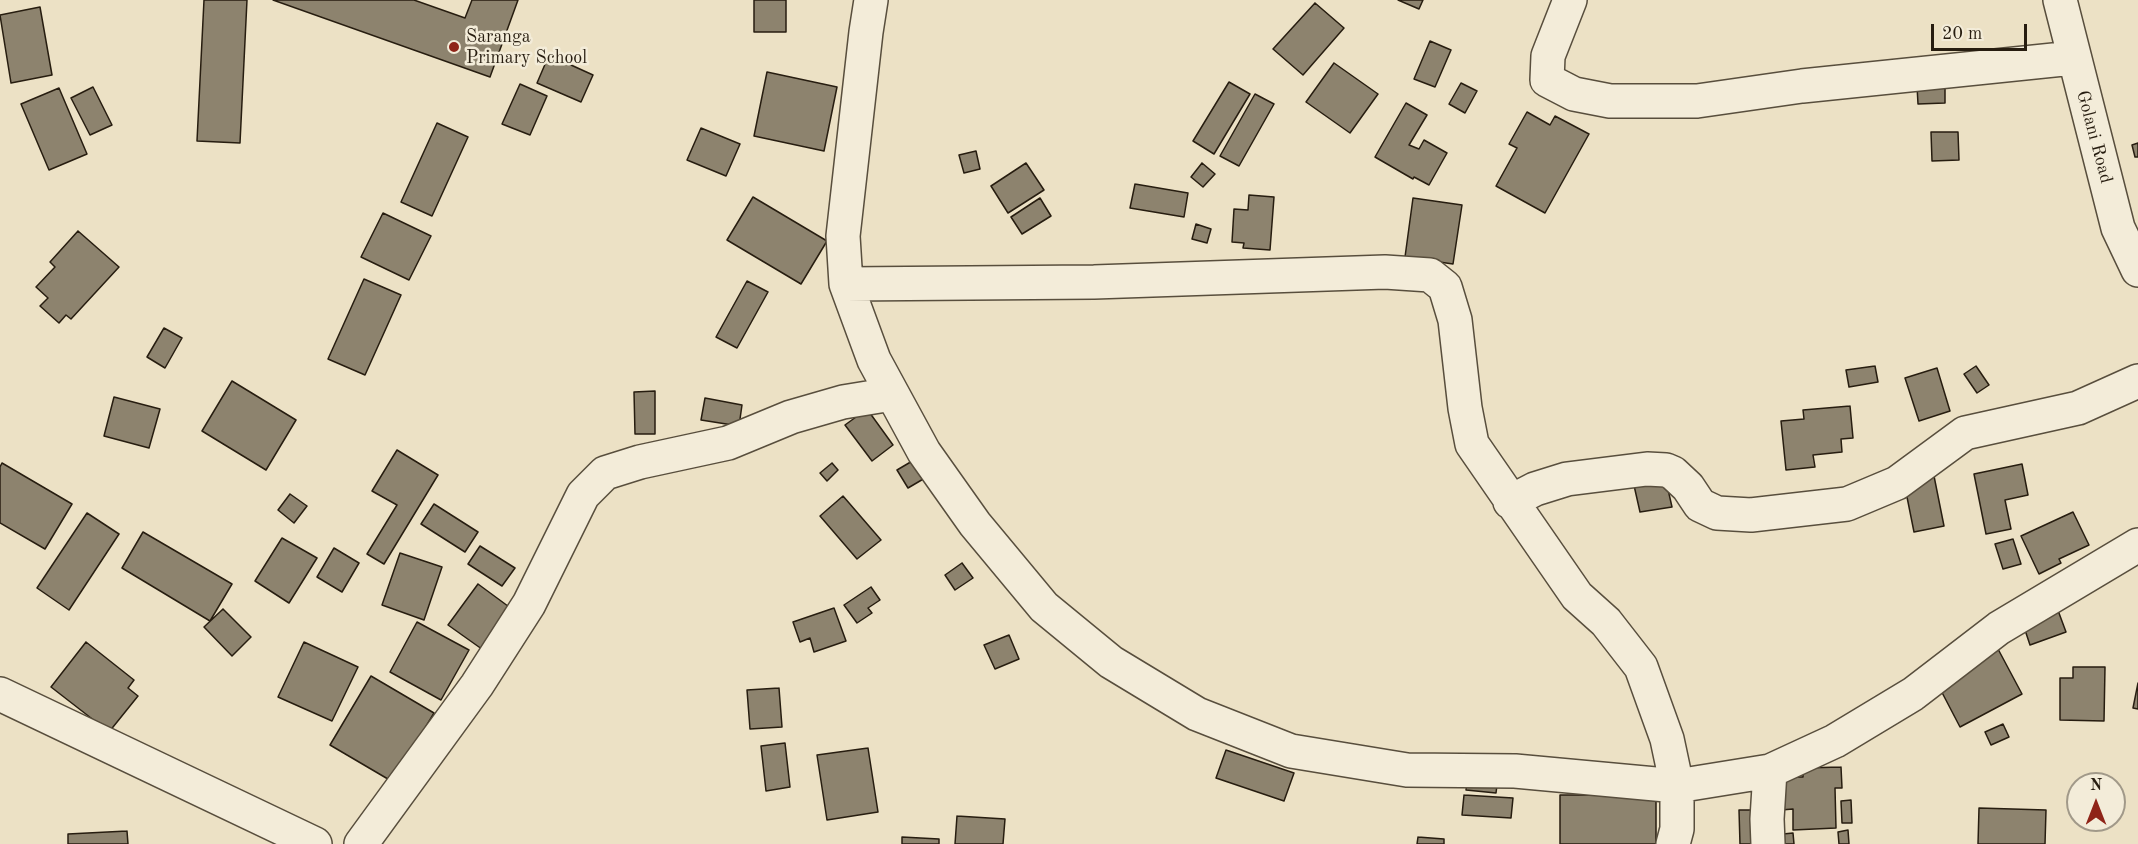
<!DOCTYPE html>
<style>
body{margin:0}
#map{position:relative;width:2138px;height:844px;overflow:hidden;background:#ece1c5;font-family:"Old Standard TT",serif}
canvas{display:block}
.north{position:absolute;left:2066px;top:772px;width:60px;height:60px;box-sizing:border-box;background:#f3ecd9;border:2px solid #a19989;border-radius:50%;rotate:0deg;font-size:16px;font-weight:700;line-height:24px;text-align:center;color:#271d10}
.north::after{content:'';display:block;margin:auto;width:21px;height:27px;background:#8f2418;clip-path:polygon(50% 0,100% 100%,50% 72%,0 100%)}
.scale{position:absolute;left:1931px;top:24px;width:96px;height:27px;box-sizing:border-box;border:3px solid #271d10;border-top:0;padding-left:8px;font-size:18px;line-height:21px;white-space:nowrap;color:#271d10;-webkit-text-stroke:4px #f3ecd9;paint-order:stroke}
</style>
<div id="map">
<canvas width="2138" height="844"></canvas>
<div class="north">N</div>
<div class="scale">20 m</div>
</div>
<script>
const context = document.querySelector('canvas').getContext('2d');
context.lineJoin = 'round';
function paint(path, color) { context.fillStyle = color; context.fill(path, 'evenodd'); }
const poly = rows => new Path2D(rows.map(r => 'M' + r).join(''));
function stroke(path, color, width, dash) { context.strokeStyle = color; context.lineWidth = width; context.lineCap = dash ? 'butt' : 'round'; context.setLineDash(dash || []); context.stroke(path); }
function write(font, color, halo, rows, align = 'center') {
  context.font = font + ' "Old Standard TT",serif'; context.lineWidth = 5; context.setLineDash([]); context.textBaseline = 'middle'; context.strokeStyle = halo; context.fillStyle = color; for (const [text, x, y, turn = 0] of rows) {
    context.save(); context.translate(x, y); context.rotate((+turn || 0) * Math.PI / 180); context.textAlign = isNaN(turn) ? turn : align; if (halo) context.strokeText(text, 0, 0); context.fillText(text, 0, 0); context.restore();
  }
}
const building = poly([
 [204,0,247,0,240,143,197,141,204,0],
 [273,0,414,0,465,18,472,0,518,0,490,77,273,0],
 [754,0,786,0,786,32,754,32,754,0],
 [1398,0,1423,0,1419,9,1398,0],
 [1315,3,1344,28,1303,75,1273,49,1315,3],
 [40,7,52,75,11,83,0,15,40,7],
 [1430,41,1451,50,1435,87,1414,79,1430,41],
 [549,55,593,75,581,102,537,83,549,55],
 [1334,63,1378,94,1350,133,1306,102,1334,63],
 [767,72,837,87,824,151,754,136,767,72],
 [1229,82,1250,94,1214,154,1193,141,1229,82],
 [1461,83,1477,91,1465,113,1449,104,1461,83],
 [520,84,547,96,530,135,502,124,520,84],
 [1917,86,1945,86,1945,103,1918,104,1917,86],
 [93,87,112,125,90,135,71,98,93,87],
 [59,88,87,154,49,170,21,104,59,88],
 [1255,94,1274,104,1239,166,1220,156,1255,94],
 [1406,103,1427,115,1409,145,1419,149,1424,140,1447,153,1429,185,1414,177,1413,179,1375,157,1406,103],
 [1527,112,1550,125,1555,116,1589,134,1545,213,1496,186,1517,148,1509,144,1527,112],
 [437,123,468,137,432,216,401,202,437,123],
 [701,128,740,144,726,176,687,160,701,128],
 [1931,132,1958,132,1959,160,1932,161,1931,132],
 [2138,143,2138,157,2135,157,2132,145,2138,143],
 [976,151,980,169,964,173,959,155,976,151],
 [1026,163,1044,190,1008,213,991,186,1026,163],
 [1202,163,1215,174,1203,187,1191,177,1202,163],
 [1135,184,1188,193,1184,217,1130,208,1135,184],
 [1249,195,1274,197,1270,250,1243,248,1244,243,1232,242,1234,209,1248,210,1249,195],
 [753,197,827,241,801,284,727,240,753,197],
 [1040,198,1051,216,1022,234,1011,217,1040,198],
 [1413,198,1462,205,1453,264,1405,257,1413,198],
 [383,213,431,236,409,280,361,257,383,213],
 [1196,224,1211,229,1207,243,1192,239,1196,224],
 [78,231,119,267,71,319,66,315,59,323,40,306,48,298,36,287,55,267,50,262,78,231],
 [364,279,401,295,365,375,328,359,364,279],
 [747,281,768,292,737,348,716,337,747,281],
 [164,328,182,338,165,368,147,357,164,328],
 [1875,366,1878,382,1849,387,1846,370,1875,366],
 [1976,366,1989,385,1977,393,1964,374,1976,366],
 [1937,368,1950,411,1919,421,1905,378,1937,368],
 [232,381,296,420,266,470,202,431,232,381],
 [655,391,655,434,635,434,634,392,655,391],
 [114,397,160,409,149,448,104,436,114,397],
 [705,398,742,405,739,426,701,420,705,398],
 [1850,406,1853,438,1841,439,1842,452,1813,455,1815,467,1786,470,1781,421,1804,419,1803,410,1850,406],
 [867,409,893,445,872,461,845,425,867,409],
 [397,450,438,475,384,564,367,554,397,505,372,491,397,450],
 [914,460,925,478,908,488,897,470,914,460],
 [2,463,72,504,45,549,0,523,0,467,2,463],
 [832,463,838,470,827,481,820,473,832,463],
 [2022,464,2028,495,2005,500,2011,529,1986,534,1974,474,2022,464],
 [1933,471,1944,526,1914,532,1903,477,1933,471],
 [1665,476,1672,507,1640,512,1633,481,1665,476],
 [290,494,307,506,294,523,278,510,290,494],
 [843,496,881,540,857,559,820,516,843,496],
 [434,504,478,532,465,552,421,524,434,504],
 [2073,512,2089,545,2059,559,2061,563,2039,574,2021,536,2073,512],
 [87,513,119,534,69,610,37,588,87,513],
 [143,532,232,584,210,621,122,568,143,532],
 [282,538,317,558,289,603,255,581,282,538],
 [2013,539,2021,564,2003,569,1995,544,2013,539],
 [480,546,515,568,502,586,468,564,480,546],
 [334,548,359,563,342,592,317,577,334,548],
 [400,553,442,567,424,620,382,605,400,553],
 [962,563,973,578,955,590,945,575,962,563],
 [478,584,516,612,486,652,448,625,478,584],
 [871,587,880,600,868,608,872,613,857,623,844,605,871,587],
 [2056,605,2066,632,2030,645,2021,618,2056,605],
 [834,608,846,641,814,652,810,638,800,642,793,622,834,608],
 [223,609,251,637,232,656,204,627,223,609],
 [417,622,469,650,441,700,390,672,417,622],
 [1009,635,1019,659,995,669,984,645,1009,635],
 [86,642,134,680,128,688,138,696,109,732,51,687,86,642],
 [304,642,358,667,332,721,278,697,304,642],
 [1998,649,2022,694,1960,727,1936,681,1998,649],
 [2073,667,2105,667,2104,721,2060,720,2060,678,2073,678,2073,667],
 [371,676,434,713,393,782,330,745,371,676],
 [2138,683,2138,709,2133,708,2138,683],
 [779,688,782,727,750,729,747,690,779,688],
 [2003,724,2009,737,1991,745,1985,732,2003,724],
 [785,743,790,787,766,791,761,746,785,743],
 [868,748,878,812,827,820,817,755,868,748],
 [1226,750,1294,773,1284,801,1216,778,1226,750],
 [1841,767,1842,788,1835,788,1836,828,1793,830,1793,809,1781,810,1780,777,1803,777,1803,768,1841,767],
 [1468,774,1498,777,1496,793,1466,790,1468,774],
 [1464,795,1513,798,1511,818,1462,815,1464,795],
 [1560,795,1656,795,1656,844,1560,844,1560,795],
 [1851,800,1852,823,1842,823,1841,801,1851,800],
 [1979,808,2046,810,2045,844,1978,844,1979,808],
 [1739,810,1759,810,1760,844,1740,844,1739,810],
 [957,816,1005,819,1003,844,955,844,957,816],
 [1848,830,1849,844,1839,844,1838,832,1848,830],
 [127,831,128,844,68,844,68,834,127,831],
 [1793,833,1794,844,1774,844,1773,835,1793,833],
 [902,837,939,839,939,844,902,844,902,837],
 [1418,837,1444,839,1444,844,1417,844,1418,837]
]);
paint(building, '#8d836e');
stroke(building, '#271d10', 1.5);
const minor = poly([
 [871,0,866,32,843,236,846,284,874,360,924,452,975,524,1044,607,1111,662,1197,714,1291,751,1407,770,1515,771,1677,786,1770,771,1835,741,1913,694,1999,628,2138,545],
 [1570,0,1548,56,1547,80,1574,94,1610,101,1697,101,1802,86,2073,58],
 [2060,0,2118,228,2138,270],
 [846,284,1094,282,1385,272,1430,275,1445,287,1455,320,1465,408,1472,444,1577,596,1606,622,1641,667,1667,739,1677,786,1677,829,1673,844],
 [1510,502,1535,489,1567,479,1647,469,1666,470,1673,473,1688,487,1700,505,1717,513,1751,515,1847,504,1897,483,1965,433,2078,408,2138,381],
 [0,694,315,844],
 [361,844,477,685,529,604,583,495,605,473,640,462,728,443,791,417,843,402,892,394],
 [1768,844,1767,819,1770,771]
]);
stroke(minor, '#584e3d', 36);
stroke(minor, '#f3ecd9', 33);
for (const [x, y, r, color] of [
 [454,47,6,"#8f2418"]
]) { const dot = new Path2D(); dot.arc(x, y, r, 0, 2 * Math.PI); context.fillStyle = color; context.fill(dot); stroke(dot, '#f3ecd9', 2); }
write('18px', '#271d10', '#f3ecd9', [
 ["Saranga",466,37],
 ["Primary School",466,58]
], 'left');
write('18px', '#271d10', '#f3ecd9', [
 ["Golani Road",2094,137,75]
]);
</script>
